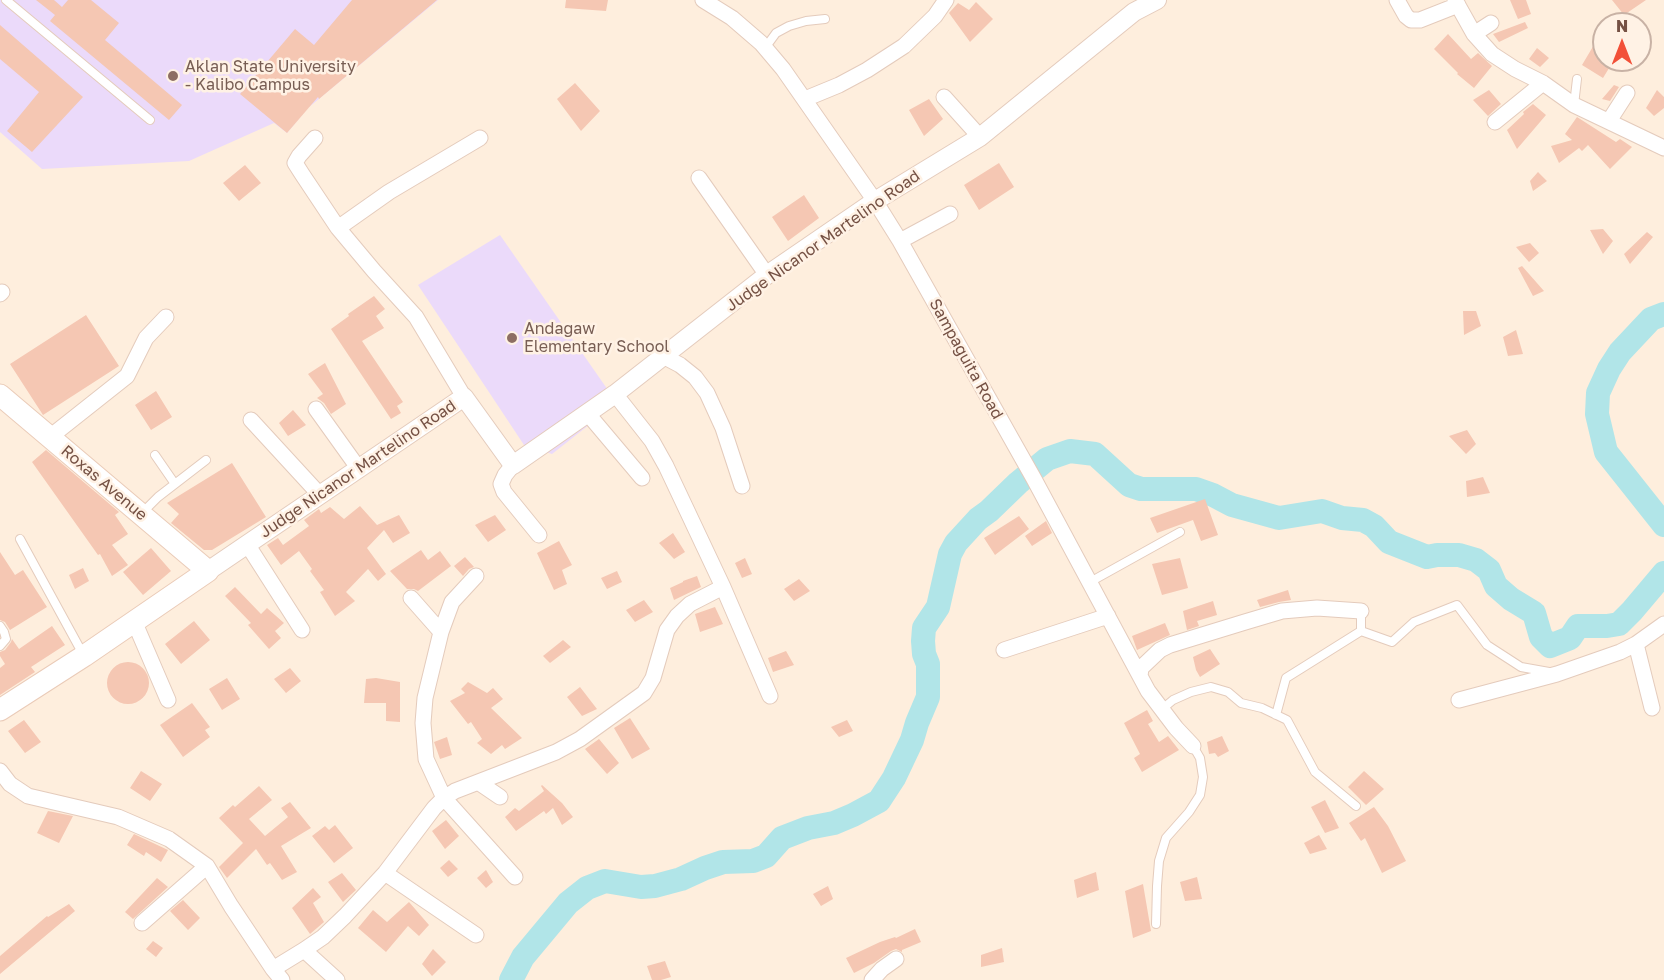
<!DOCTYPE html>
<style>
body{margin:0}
#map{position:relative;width:1664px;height:980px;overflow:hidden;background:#feeedd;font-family:"Golos Text",sans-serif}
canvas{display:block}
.north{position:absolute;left:1592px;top:12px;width:60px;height:60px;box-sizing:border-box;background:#fff2e5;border:2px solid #c8b2a5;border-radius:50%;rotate:0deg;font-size:16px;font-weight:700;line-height:24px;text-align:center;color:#755144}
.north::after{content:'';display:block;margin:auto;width:21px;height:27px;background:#f25038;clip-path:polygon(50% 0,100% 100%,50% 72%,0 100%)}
</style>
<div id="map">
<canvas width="1664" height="980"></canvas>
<div class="north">N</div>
</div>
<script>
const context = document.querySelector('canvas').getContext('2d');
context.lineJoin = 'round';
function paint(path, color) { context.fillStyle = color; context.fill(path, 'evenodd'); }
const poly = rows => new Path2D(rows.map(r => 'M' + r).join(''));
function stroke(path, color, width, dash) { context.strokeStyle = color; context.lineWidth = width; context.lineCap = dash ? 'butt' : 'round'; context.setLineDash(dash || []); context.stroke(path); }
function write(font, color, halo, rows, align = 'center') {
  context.font = font + ' "Golos Text",sans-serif'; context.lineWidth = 5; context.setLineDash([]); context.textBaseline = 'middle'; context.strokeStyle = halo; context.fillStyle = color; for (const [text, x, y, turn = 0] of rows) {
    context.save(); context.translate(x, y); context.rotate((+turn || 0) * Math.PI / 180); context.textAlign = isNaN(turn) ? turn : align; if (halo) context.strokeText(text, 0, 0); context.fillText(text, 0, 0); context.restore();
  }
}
paint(poly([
 [0,0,438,0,308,108,287,133,274,123,189,161,42,169,0,132],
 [500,235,617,403,552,454,524,445,418,285]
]), '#ebdafa');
stroke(poly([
 [1664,314,1651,319,1620,352,1609,369,1598,393,1597,414,1606,452,1664,525],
 [511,980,523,957,568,903,587,888,605,881,641,887,655,886,681,879,705,868,723,862,753,861,766,856,782,838,808,828,834,823,853,815,879,801,894,778,912,740,917,723,928,697,928,664,924,654,923,641,924,628,938,607,950,554,956,543,978,519,989,511,1018,483,1047,459,1070,451,1095,454,1129,485,1141,489,1196,489,1213,495,1232,505,1279,518,1322,511,1342,518,1363,520,1374,526,1389,542,1427,557,1437,555,1459,555,1476,560,1489,570,1496,586,1511,599,1534,613,1541,637,1550,646,1570,638,1578,626,1607,626,1619,624,1632,611,1664,573]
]), '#b1e5e8', 24);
paint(poly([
 [36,0,54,0,62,7,68,0,91,0,119,23,105,40,182,105,169,120,50,21,55,15],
 [352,0,437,0,319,99,318,97,287,133,240,94,295,29,314,45],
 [566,0,608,0,606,11,565,8],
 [1510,0,1526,0,1531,14,1518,19],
 [1612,0,1646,0,1624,15],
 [976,2,993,19,970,42,949,13,958,3,969,10],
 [1525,22,1528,28,1499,42,1493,34],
 [0,25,83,97,32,152,7,131,39,92,0,59],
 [1604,28,1604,60,1614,60,1603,78,1582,65],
 [1448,34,1471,59,1478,53,1492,66,1474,88,1457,74,1458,73,1434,49],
 [1537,48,1549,58,1540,67,1529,59],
 [575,83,600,111,581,131,557,99],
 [1614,85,1619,87,1610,101,1602,99],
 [1489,90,1501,104,1488,116,1473,100],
 [1657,90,1664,97,1664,108,1654,116,1646,108],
 [929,99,943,119,924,136,909,110],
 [1533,104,1546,115,1517,149,1507,130,1524,114,1523,112],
 [1577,117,1616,142,1620,139,1632,147,1610,169,1588,145,1582,151,1579,148,1559,163,1551,146,1572,140,1565,134],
 [999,163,1014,187,979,210,964,185],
 [245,165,261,183,239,201,223,183],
 [1538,172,1547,181,1533,191,1530,181],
 [804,195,819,218,788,241,772,217],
 [1603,229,1613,241,1603,254,1590,230],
 [1647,232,1653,237,1630,264,1624,254],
 [1530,243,1539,253,1529,262,1516,247],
 [1522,266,1544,291,1533,296,1518,268],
 [374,296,385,309,376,316,384,328,362,341,403,402,397,406,401,413,391,419,331,329,349,316,348,314],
 [1463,311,1476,311,1481,326,1464,335],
 [86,315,119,366,43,415,10,364],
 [1516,330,1523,354,1508,356,1503,337],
 [325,363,346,404,331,414,324,403,317,398,323,394,308,374],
 [156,391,172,417,151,430,135,405],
 [293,410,306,425,288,436,279,423],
 [1467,430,1476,444,1466,454,1449,436],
 [46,450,119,512,115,515,128,534,112,545,128,565,112,576,100,554,98,555,32,462],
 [232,463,266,517,212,550,204,550,171,523,179,514,167,503],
 [1483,477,1490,493,1467,497,1466,481],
 [1205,499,1218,535,1201,541,1193,520,1157,533,1150,518],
 [360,506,377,525,399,515,410,533,393,543,384,530,367,548,386,574,378,581,368,569,346,592,355,601,335,616,320,592,324,590,310,571,312,569,299,551,281,565,267,545,278,538,283,545,309,526,304,520,319,509,321,513,330,507,344,519],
 [495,515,506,530,488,542,475,525],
 [1019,516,1029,529,995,555,984,538],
 [1046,521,1052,533,1032,546,1025,536],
 [673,533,685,552,674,559,659,543],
 [559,541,572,565,562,570,567,584,554,590,537,553],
 [151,548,171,571,143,595,123,572],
 [421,550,428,560,440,551,451,566,418,591,414,589,407,589,390,571],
 [0,552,15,575,23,570,47,607,10,630,5,622,0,620],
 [465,557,474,567,469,569,463,576,454,566],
 [745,558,752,574,742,578,735,563],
 [1180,558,1188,588,1162,595,1152,564],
 [83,568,89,581,75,589,69,575],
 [617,571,622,582,607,589,601,578],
 [697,576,701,587,674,600,670,588,683,582,683,581],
 [799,579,810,591,794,601,784,589],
 [235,587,261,614,267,608,284,623,275,631,281,638,269,649,248,625,251,623,225,596],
 [1288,590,1291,600,1279,602,1260,607,1257,600],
 [644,600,653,612,635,622,626,610],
 [1213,601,1217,615,1197,621,1199,626,1187,630,1183,611],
 [715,607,723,624,700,632,695,614],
 [194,621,210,640,181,664,165,644],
 [1165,623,1170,635,1137,650,1132,636],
 [52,626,65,645,31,667,35,672,0,695,0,668,5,664,0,656,0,652,5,650,11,642,12,639,19,649],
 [563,640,571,647,550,663,543,656],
 [1210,649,1220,664,1200,677,1196,670,1193,657],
 [786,651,794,665,773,672,768,658],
 '107 683a21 21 0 1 1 42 0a21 21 0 1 1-42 0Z',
 [290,668,301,681,286,693,274,679],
 [227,678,240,699,222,710,209,689],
 [376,678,400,682,400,722,386,721,386,703,364,703,366,679],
 [468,682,487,693,493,688,503,699,491,708,522,738,505,749,502,745,491,754,477,743,482,739,471,722,468,724,450,701,465,693,461,689],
 [580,687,597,709,582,716,567,697],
 [192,703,210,727,205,730,210,737,183,757,160,725],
 [1147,710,1153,721,1148,724,1159,742,1168,736,1179,750,1142,772,1134,758,1140,754,1124,723],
 [630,718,650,749,632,759,614,728],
 [24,720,41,742,25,753,8,731],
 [847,720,853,731,839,737,831,727],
 [1222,736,1229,751,1218,757,1215,753,1209,754,1207,742],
 [447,737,452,755,440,759,434,742],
 [599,739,619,763,607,774,585,749],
 [141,771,162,784,150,801,130,788],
 [1364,771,1384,789,1366,805,1348,787],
 [542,785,562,803,573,817,562,825,553,808,546,814,544,811,516,831,505,817,515,808,519,811,544,791,541,786],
 [259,786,272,800,249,819,265,836,288,817,281,808,290,802,311,828,281,846,297,872,282,880,270,863,267,865,256,849,227,878,219,867,243,843,219,818,233,805,235,807],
 [1325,800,1339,828,1325,833,1311,807],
 [1374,807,1388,826,1406,861,1382,873,1365,838,1361,841,1349,823],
 [48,811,73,816,59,843,37,833],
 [446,820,459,836,445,849,432,831],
 [335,825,353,848,334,863,312,836,325,826,329,830],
 [134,834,168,850,161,862,146,852,144,856,127,845],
 [1319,835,1327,849,1310,854,1304,843],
 [449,860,458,869,448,877,440,868],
 [486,870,493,882,486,888,477,878],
 [1096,872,1099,890,1077,898,1074,880],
 [342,873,356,890,343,902,328,882],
 [1197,877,1202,899,1185,901,1180,882],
 [157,878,168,887,133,919,125,912],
 [1143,884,1151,931,1133,938,1125,891],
 [828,886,833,899,821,906,813,894],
 [313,888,321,897,313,903,324,922,310,934,292,908],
 [183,900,200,918,188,930,170,911],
 [409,902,429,925,419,936,408,926,386,952,358,928,373,910,387,922],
 [69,904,75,911,0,974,0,956,47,916,48,917],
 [915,929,921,942,902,950,902,952,896,949,891,951,874,963,854,973,846,958,880,942,895,937,896,938],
 [153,941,163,948,156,957,146,949],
 [1002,948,1004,962,981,967,981,955],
 [433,949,446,962,432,976,422,964],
 [665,961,671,977,661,980,652,980,647,966]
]), '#f5c7b3');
const service = poly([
 [6,0,150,120],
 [765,48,776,33,789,26,806,21,825,19],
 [1574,105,1577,79],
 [155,455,175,484],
 [142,513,158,497,206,460],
 [20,539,84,656],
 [1090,582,1180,532],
 [0,626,4,632,6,639,0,646],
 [1361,631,1392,642,1414,622,1457,605,1487,645,1521,667,1549,672],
 [1161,710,1173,700,1191,692,1211,687,1228,692,1241,703,1262,708,1287,720,1315,772,1356,806],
 [1276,715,1286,678,1361,631,1361,611],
 [1156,924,1157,886,1159,861,1166,838,1189,812,1200,795,1203,777,1200,758,1193,746]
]);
const minor = poly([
 [703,0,732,18,761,43,783,69,875,201,900,241,1034,479,1148,691,1176,728,1193,746],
 [1397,0,1406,16,1411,20,1420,20,1458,5],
 [1455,0,1474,34,1492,54,1515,69,1543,83,1574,105,1664,148],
 [1474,34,1491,23],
 [944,97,980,137],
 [805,99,839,85,867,70,904,46,935,16,946,0],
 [1609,121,1627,93],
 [1495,122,1543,83],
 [315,138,299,156,295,163,302,174,338,228,374,271,416,317,464,397],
 [699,178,767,275],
 [338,228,389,192,480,138],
 [900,241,950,214],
 [0,294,2,292],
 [663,356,680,365,695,377,707,393,723,428,742,486],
 [615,394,652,441,666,466,723,587,770,696],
 [316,409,359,469],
 [588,414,642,478],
 [251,420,320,495],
 [50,437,127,376,146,338,166,317],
 [513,465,505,475,501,484,504,492,539,535],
 [247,544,302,630],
 [476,576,452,602,441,632,425,698,423,723,426,759,444,798,515,877],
 [411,598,441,632],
 [134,621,168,700],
 [1636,644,1652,708],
 [1004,650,1108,616],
 [1140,676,1141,668,1160,650,1170,645,1245,622,1282,611,1317,608,1361,611],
 [1459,700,1557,674,1620,652,1636,644,1664,624],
 [0,771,10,784,28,796,118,817,169,839,207,866,231,906,273,969,282,980],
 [478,782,500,797],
 [385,873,476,935],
 [142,923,207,866],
 [304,950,337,980],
 [273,969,304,950,323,937,345,916,385,873,434,808,444,798,455,791,556,752,580,739,644,693,653,678,667,630,677,616,690,604,723,587],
 [872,980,882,969,896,959]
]);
const tertiary = poly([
 [208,571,464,397,513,465,615,394,767,275,875,201,980,137,1134,12,1157,0]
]);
const secondary = poly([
 [0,395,208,571,84,656,0,710]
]);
stroke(service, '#e4cbbc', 10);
stroke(minor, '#e4cbbc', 17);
stroke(tertiary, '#e4cbbc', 20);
stroke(secondary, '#eacbb8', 23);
stroke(service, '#fff', 8);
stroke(minor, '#fff', 15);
stroke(tertiary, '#fff', 18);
stroke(secondary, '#fff', 21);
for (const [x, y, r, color] of [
 [173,76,6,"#8d6e63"],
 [512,338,6,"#8d6e63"]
]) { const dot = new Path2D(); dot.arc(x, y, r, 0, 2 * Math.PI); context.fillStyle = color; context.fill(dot); stroke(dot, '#fff2e5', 2); }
write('16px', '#785e54', '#fff2e5', [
 ["Aklan State University",185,67],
 ["- Kalibo Campus",185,85],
 ["Andagaw",524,329],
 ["Elementary School",524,347]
], 'left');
write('16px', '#755144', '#fff2e5', [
 ["Judge Nicanor Martelino Road",823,241,-35],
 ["Sampaguita Road",966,359,61],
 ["Judge Nicanor Martelino Road",358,469,-34],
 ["Roxas Avenue",104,483,40]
]);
</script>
